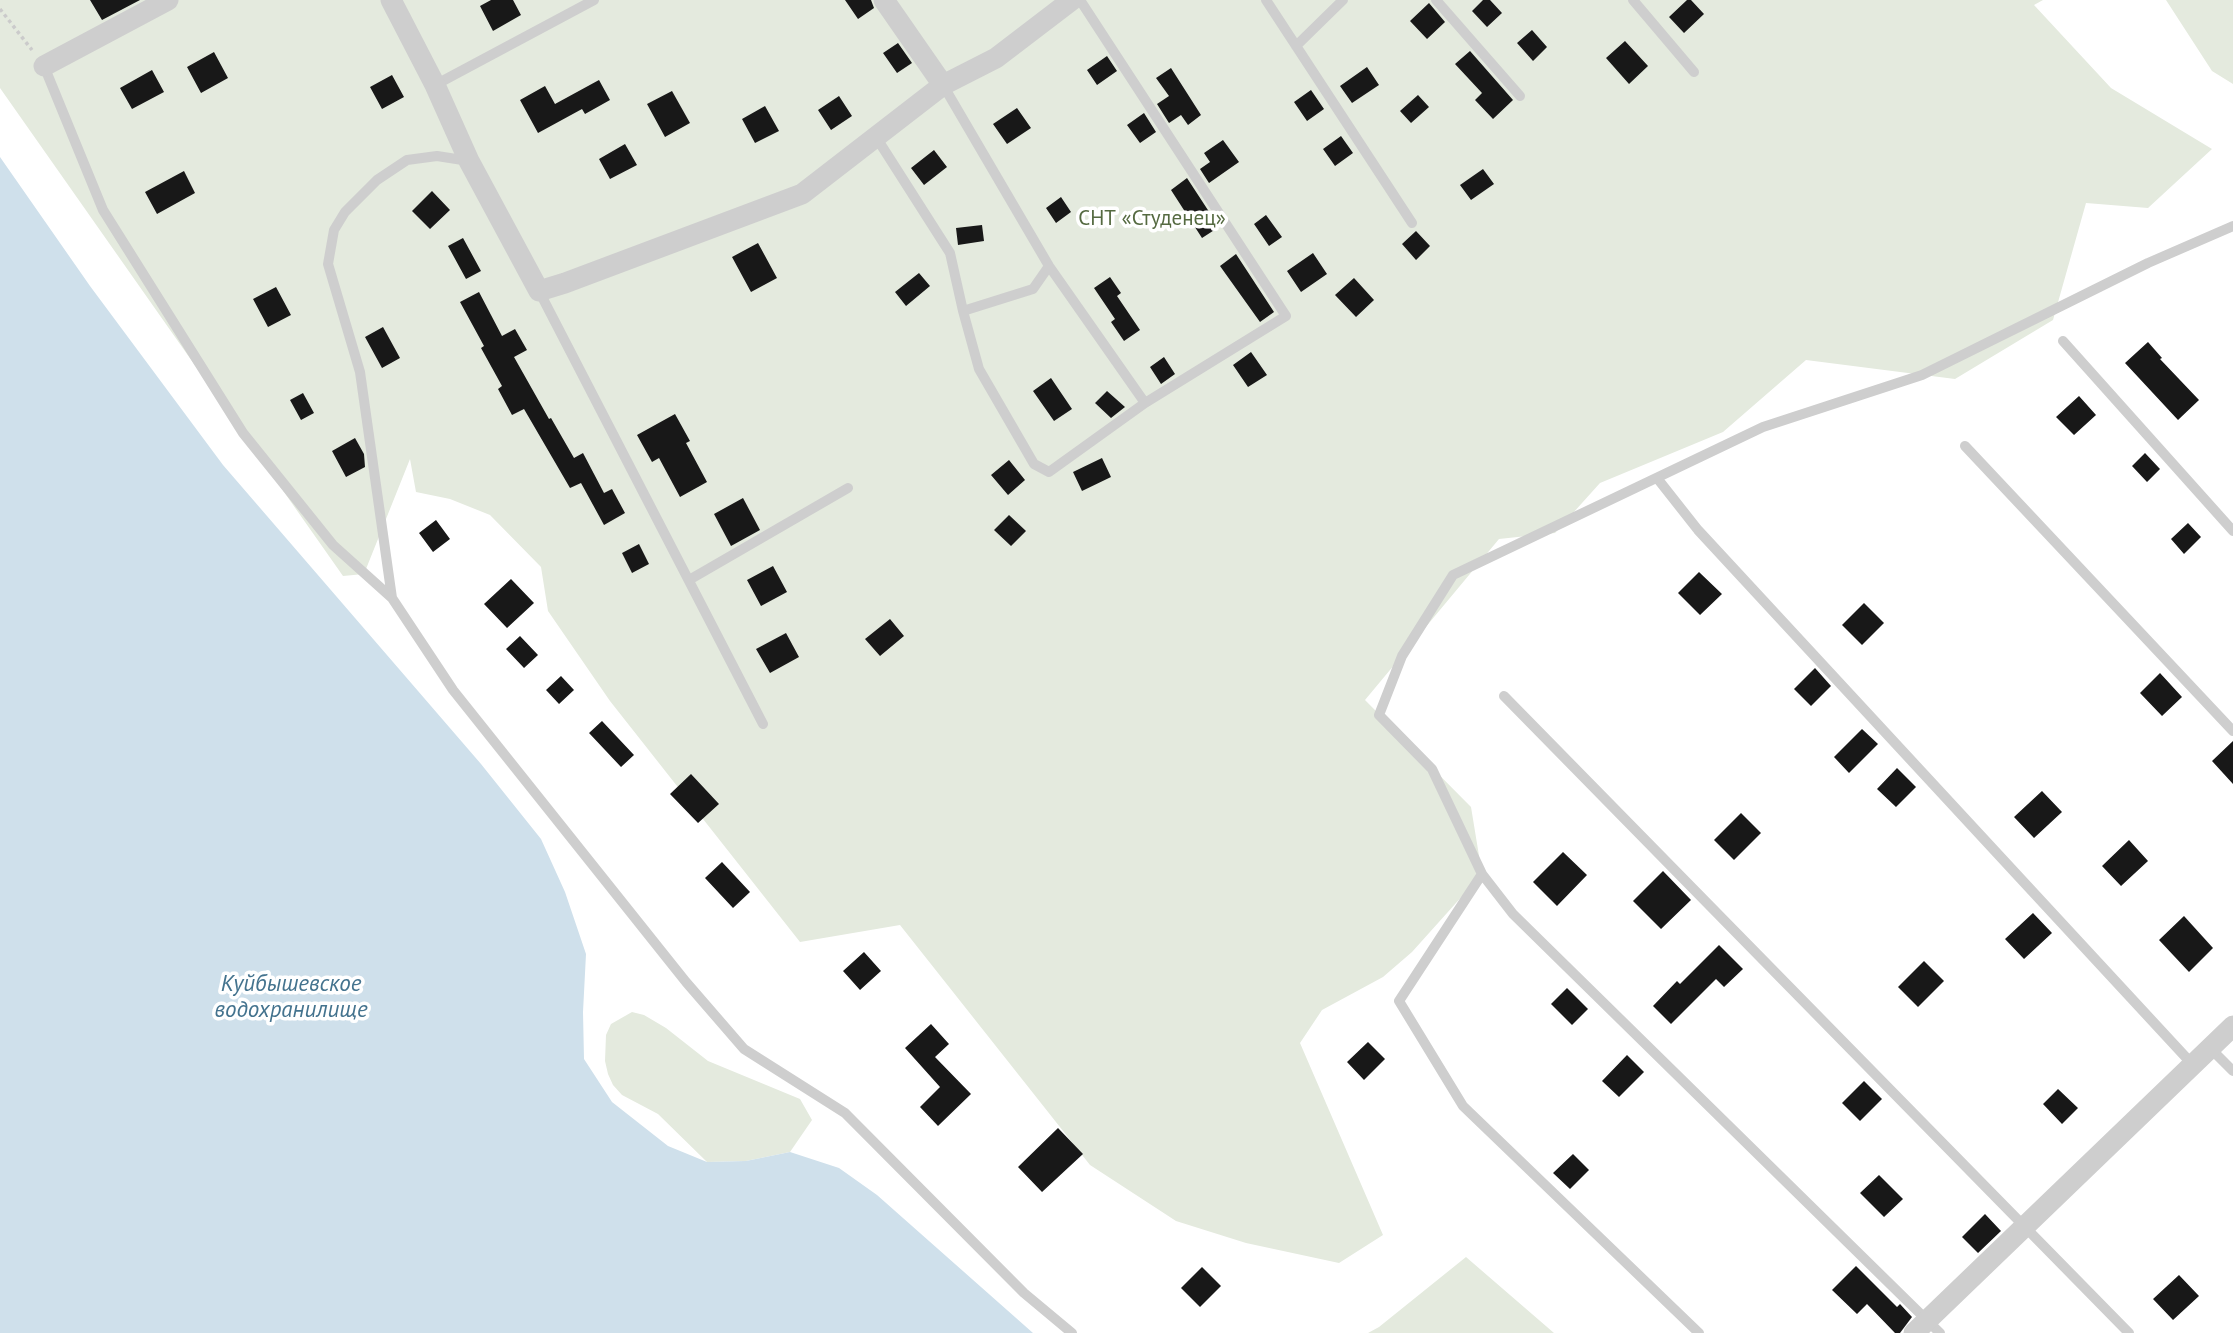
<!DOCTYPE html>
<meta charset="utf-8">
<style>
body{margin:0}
canvas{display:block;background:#fff}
</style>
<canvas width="2233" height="1333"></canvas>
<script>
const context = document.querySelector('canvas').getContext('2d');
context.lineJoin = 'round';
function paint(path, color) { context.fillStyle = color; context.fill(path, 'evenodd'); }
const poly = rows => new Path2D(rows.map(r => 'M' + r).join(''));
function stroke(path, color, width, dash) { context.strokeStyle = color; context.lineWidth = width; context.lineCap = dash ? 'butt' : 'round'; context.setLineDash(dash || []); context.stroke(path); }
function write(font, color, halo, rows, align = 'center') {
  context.font = font + ' "PT Sans",sans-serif'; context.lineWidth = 7; context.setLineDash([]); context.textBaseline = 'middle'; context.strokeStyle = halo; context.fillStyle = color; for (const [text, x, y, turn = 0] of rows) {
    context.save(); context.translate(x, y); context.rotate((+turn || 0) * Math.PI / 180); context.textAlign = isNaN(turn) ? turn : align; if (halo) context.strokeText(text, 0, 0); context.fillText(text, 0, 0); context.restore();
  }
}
paint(poly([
 [0,0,2043,0,2034,5,2111,88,2212,149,2148,208,2086,203,2053,320,1955,379,1806,360,1723,432,1600,483,1555,533,1499,539,1365,700,1471,807,1482,874,1412,952,1383,977,1322,1010,1300,1043,1383,1235,1339,1263,1246,1243,1176,1221,1090,1165,900,925,800,942,610,701,548,611,541,567,490,515,450,499,416,492,410,459,364,574,343,576,0,88],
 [2166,0,2233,0,2233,84,2212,71],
 [632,1012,644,1015,666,1028,708,1061,800,1099,812,1120,790,1152,746,1161,707,1162,658,1114,622,1095,613,1085,608,1074,605,1061,606,1035,611,1024],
 [1466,1257,1554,1333,1368,1333,1379,1327]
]), '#e4eade');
paint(poly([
 [0,157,90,286,223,465,481,764,541,839,565,892,586,954,583,1012,584,1059,612,1102,668,1146,707,1162,746,1161,790,1152,839,1168,877,1195,1033,1333,0,1333]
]), '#cfe0eb');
paint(poly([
 [90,0,140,0,102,20],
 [491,0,513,0,521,15,493,31,480,6],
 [845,0,871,0,874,8,858,19],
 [1483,0,1490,0,1502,13,1487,27,1472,11],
 [1687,0,1691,0,1704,14,1684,33,1669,17],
 [1429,3,1445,22,1427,39,1410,21],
 [1532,30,1547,47,1533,61,1517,43],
 [1625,41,1648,66,1629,84,1606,58],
 [898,43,912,63,897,73,883,53],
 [1470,51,1513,100,1493,119,1475,100,1482,93,1455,64],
 [214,52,228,78,201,93,187,67],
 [1107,56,1117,71,1097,85,1087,70],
 [1367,67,1379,85,1352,103,1340,86],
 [1171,68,1201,115,1188,125,1181,115,1169,123,1157,104,1169,96,1156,78],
 [152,70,164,92,132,109,120,88],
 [392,75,404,97,382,109,370,87],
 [599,80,610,100,585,114,582,109,538,133,520,100,545,86,555,104],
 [1311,90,1324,109,1307,121,1294,102],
 [672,91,690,123,665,137,647,104],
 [1418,95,1429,107,1411,123,1400,111],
 [839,96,852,116,831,130,818,110],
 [765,106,779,131,755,143,742,119],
 [1017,108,1031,128,1007,144,993,124],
 [1144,113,1156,132,1140,143,1127,125],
 [1341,136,1353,153,1335,166,1323,149],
 [1223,140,1239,162,1209,183,1200,169,1210,162,1204,153],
 [625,144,637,165,610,179,599,159],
 [934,150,947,167,924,185,911,168],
 [1483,169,1494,184,1471,200,1460,185],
 [184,171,195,193,157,214,145,192],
 [1187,178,1219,227,1202,238,1171,190],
 [432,191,450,210,430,229,412,211],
 [1061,197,1071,212,1056,223,1046,208],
 [1266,215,1282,237,1269,246,1254,224],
 [982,225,984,241,958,245,956,228],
 [1416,231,1430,246,1416,260,1402,244],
 [463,238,481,271,466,279,448,246],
 [758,243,777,278,751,292,732,257],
 [1313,253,1327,274,1301,292,1287,271],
 [1236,254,1274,312,1260,322,1220,266],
 [919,273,930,286,906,306,895,292],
 [1110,277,1121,293,1117,296,1140,330,1124,341,1111,322,1115,319,1094,288],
 [1354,278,1374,300,1356,317,1335,295],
 [276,287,291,315,268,327,253,299],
 [479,292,502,336,515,329,527,350,514,357,549,419,551,418,574,458,583,453,604,493,612,489,625,513,604,525,581,483,570,488,524,409,512,415,498,389,502,386,481,348,484,346,460,302],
 [383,327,400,358,382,368,365,337],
 [2148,342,2162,358,2160,359,2199,400,2178,420,2125,363],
 [1251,352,1267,375,1248,387,1233,365],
 [1164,357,1175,374,1161,384,1150,367],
 [1051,378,1072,409,1054,421,1033,391],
 [1107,391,1125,407,1111,418,1095,403],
 [303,393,314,413,301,420,290,400],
 [2079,396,2096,415,2074,435,2056,417],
 [675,414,690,441,686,443,707,482,680,497,659,458,652,462,637,435],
 [355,438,364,454,365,467,346,477,332,451],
 [2145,453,2160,469,2147,482,2132,466],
 [1102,458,1111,477,1082,491,1073,472],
 [1009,460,1025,480,1008,495,991,475],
 [743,498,760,530,731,546,714,514],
 [1009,515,1026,531,1011,546,994,530],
 [436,520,450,539,433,552,419,533],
 [2188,523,2201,537,2184,554,2171,539],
 [639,544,649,564,632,573,622,553],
 [773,566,787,592,761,606,747,580],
 [1699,572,1722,594,1700,615,1678,593],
 [511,579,534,603,507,628,484,604],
 [1864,603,1884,623,1862,645,1842,625],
 [890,619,904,636,880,656,865,639],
 [786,633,799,657,770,673,756,649],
 [520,636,538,655,524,668,506,649],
 [1815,668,1831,686,1811,706,1794,689],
 [2160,673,2182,697,2162,716,2140,693],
 [561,676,574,690,559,704,546,690],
 [602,721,634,755,621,767,589,733],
 [1862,729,1878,744,1849,773,1834,757],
 [2233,741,2233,784,2212,761],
 [1897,768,1916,787,1896,807,1877,789],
 [691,774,719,804,698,823,670,794],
 [2042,791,2062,812,2034,838,2014,817],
 [1741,813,1761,833,1734,860,1714,840],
 [2129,840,2148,861,2121,886,2102,866],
 [1563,852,1587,875,1557,906,1533,882],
 [722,862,750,892,733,908,705,878],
 [1663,871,1691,900,1661,929,1633,901],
 [2033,913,2052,933,2024,959,2005,939],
 [2184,916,2213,948,2189,972,2159,940],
 [1719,945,1743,969,1724,987,1716,979,1671,1024,1653,1006,1677,981,1680,984],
 [864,952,881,971,860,990,843,971],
 [1924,961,1944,981,1918,1007,1898,987],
 [1567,988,1588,1009,1572,1025,1551,1004],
 [931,1024,949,1044,935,1057,971,1094,938,1126,920,1107,940,1087,905,1048],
 [1368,1042,1385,1059,1364,1080,1347,1062],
 [1627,1055,1644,1072,1619,1097,1602,1081],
 [1864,1081,1882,1099,1860,1121,1842,1103],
 [2058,1089,2078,1108,2062,1124,2043,1104],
 [1058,1128,1083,1154,1042,1192,1018,1167],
 [1573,1154,1589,1170,1570,1189,1553,1173],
 [1879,1175,1903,1199,1884,1217,1860,1193],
 [1985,1214,2001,1231,1978,1253,1962,1237],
 [1856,1266,1897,1307,1900,1304,1912,1317,1900,1333,1895,1333,1867,1304,1857,1314,1832,1290],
 [1202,1267,1221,1286,1200,1307,1181,1288],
 [2179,1275,2199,1296,2173,1320,2153,1299]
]), '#181818');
stroke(poly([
 [0,9,32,50]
]), '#cbcbcb', 3.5, [3.5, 3.5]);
stroke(poly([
 [1266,0,1412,223],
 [1436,0,1520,96],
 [1633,0,1694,72],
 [1296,46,1343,0],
 [44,66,103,210,243,433,333,545,392,598,453,690,686,982,744,1049,845,1113,1024,1293,1072,1333],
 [435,85,594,0],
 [943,85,1049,266,1145,403,1286,316,1080,0],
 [876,137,950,253,963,311],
 [1049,266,1033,289,963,311,979,369,1034,464,1049,472,1145,403],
 [539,291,763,724],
 [2063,341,2233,531],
 [1965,446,2233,731],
 [1657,478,1698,530,2193,1065],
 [689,580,848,488],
 [392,598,360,372,328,264,334,230,345,212,377,180,407,160,437,156,469,161],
 [1504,696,2129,1333],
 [1482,874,1513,914,1940,1333],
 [2210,1048,2233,1071],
 [1699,1333,1463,1106,1399,1001,1482,874,1432,769,1379,715,1402,656,1453,575,1763,427,1922,375,2148,263,2233,226]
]), '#cecece', 10);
stroke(poly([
 [391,0,435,85,469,161,539,291,565,283,802,194,943,85],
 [884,0,943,85,996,58,1072,0],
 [44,66,168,0],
 [1914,1333,2233,1026]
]), '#cecece', 21);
write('21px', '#556a41', '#fff', [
 ["СНТ «Студенец»",1152,219]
]);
write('italic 23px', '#44738e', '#fff', [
 ["Куйбышевское",291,984],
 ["водохранилище",291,1010]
]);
</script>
